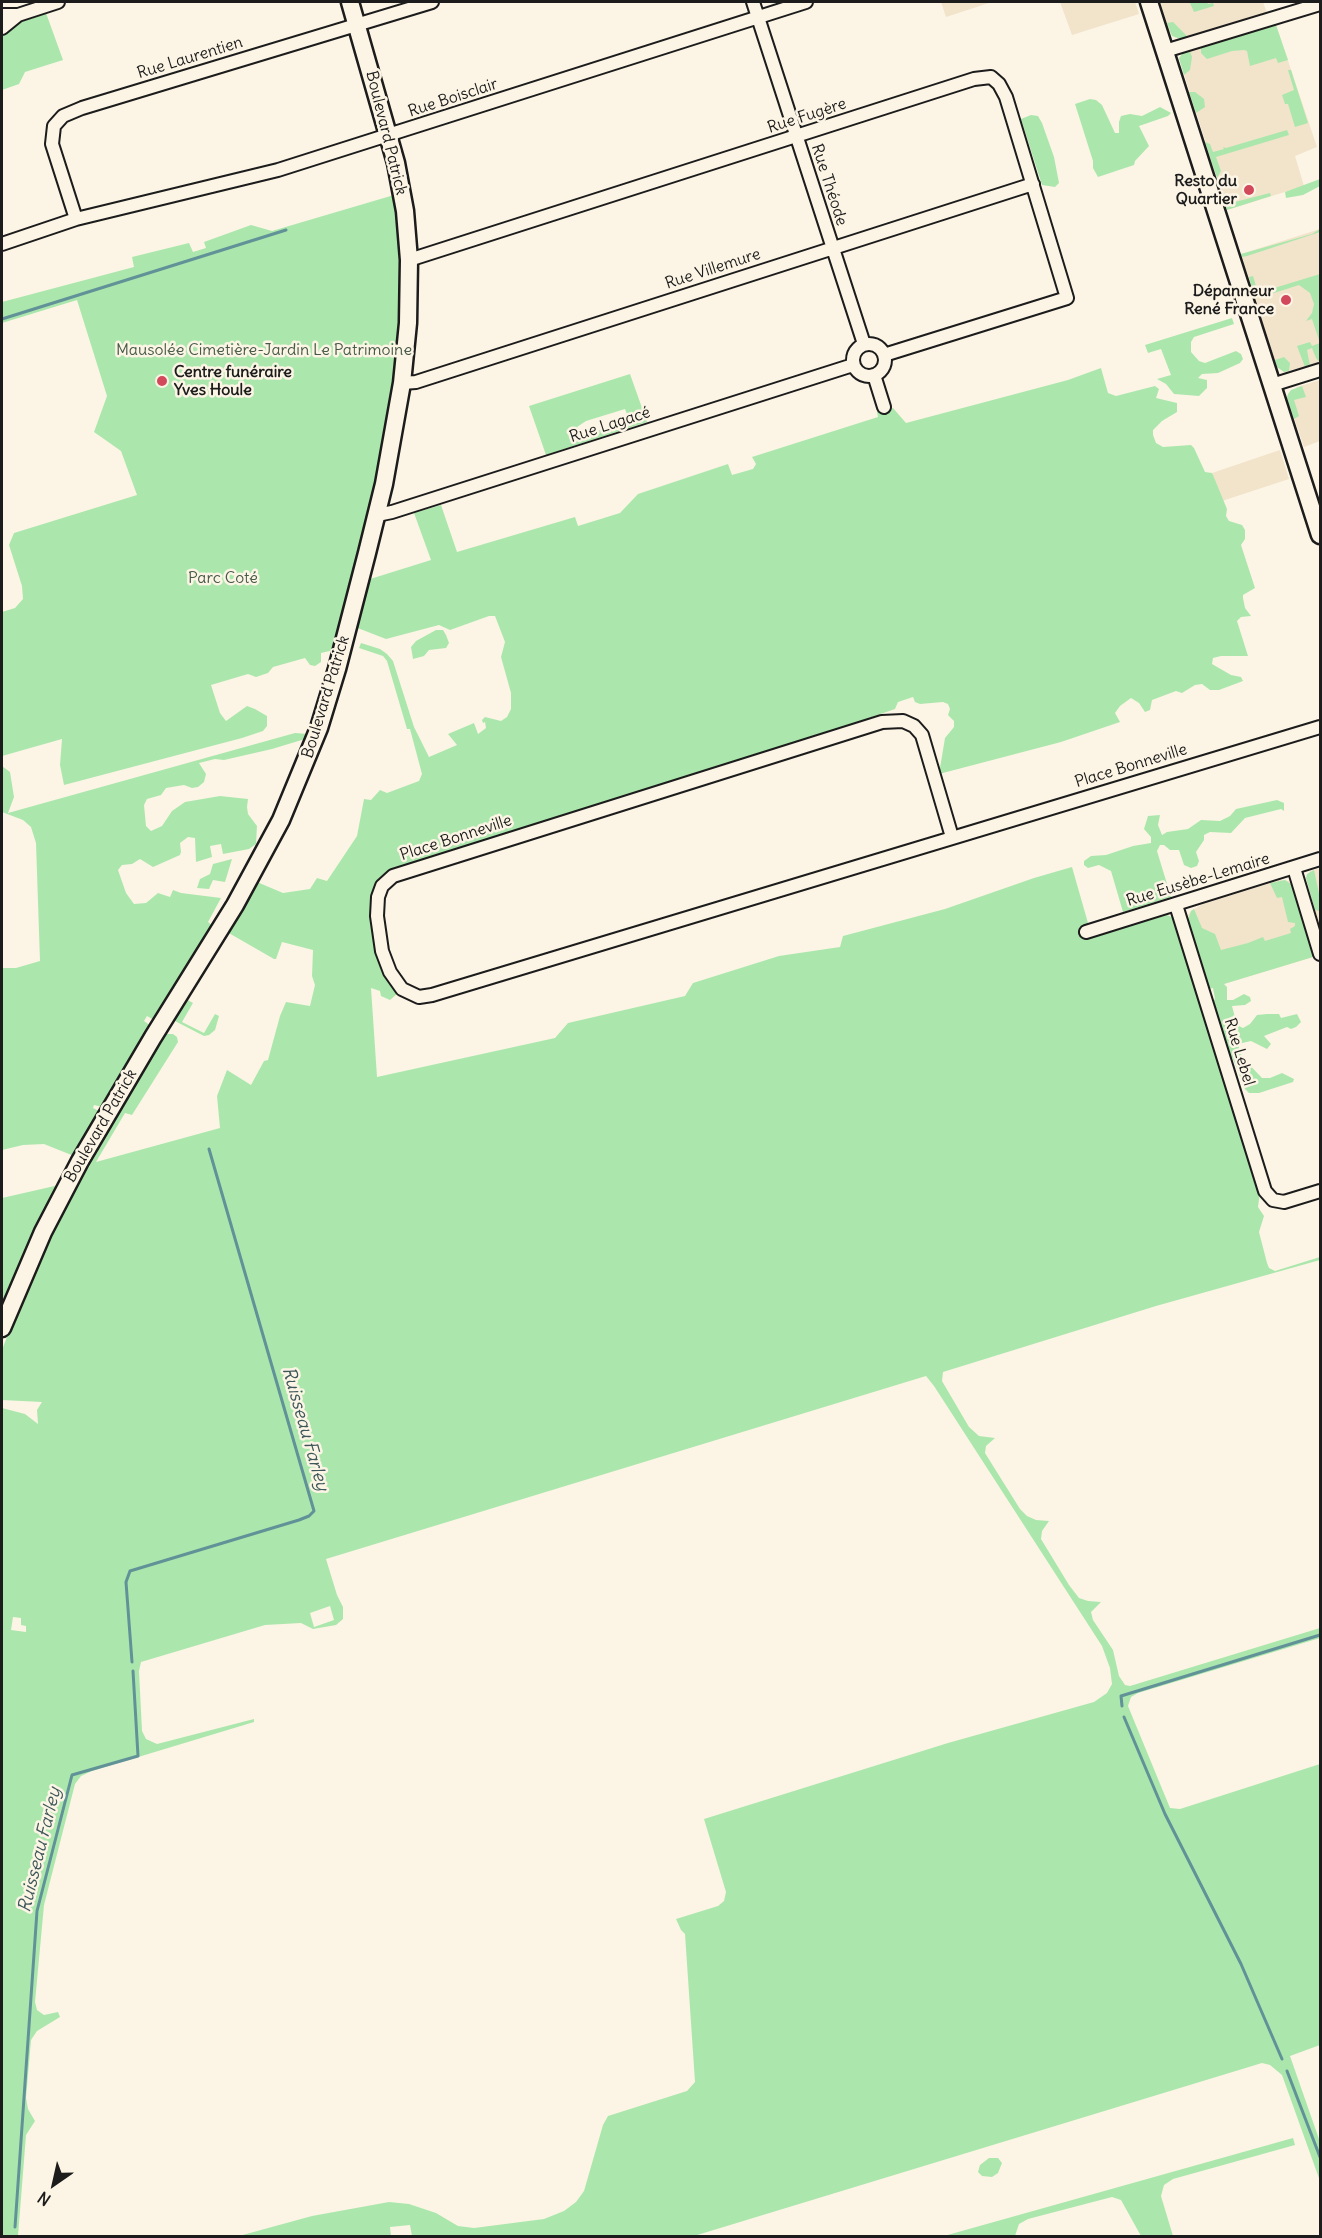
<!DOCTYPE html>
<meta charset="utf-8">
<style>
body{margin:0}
#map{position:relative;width:1322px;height:2238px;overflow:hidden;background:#fcf5e5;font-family:Delius,sans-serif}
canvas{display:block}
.frame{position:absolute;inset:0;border:3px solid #1c1c1c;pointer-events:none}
.north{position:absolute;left:24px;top:2154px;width:60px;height:60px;-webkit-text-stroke:4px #fcf5e5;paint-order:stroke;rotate:214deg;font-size:16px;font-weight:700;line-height:24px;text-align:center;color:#1c1c1c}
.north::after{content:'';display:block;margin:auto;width:21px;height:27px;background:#1c1c1c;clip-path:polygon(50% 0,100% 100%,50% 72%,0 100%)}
</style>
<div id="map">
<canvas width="1322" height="2238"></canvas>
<div class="frame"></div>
<div class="north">N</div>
</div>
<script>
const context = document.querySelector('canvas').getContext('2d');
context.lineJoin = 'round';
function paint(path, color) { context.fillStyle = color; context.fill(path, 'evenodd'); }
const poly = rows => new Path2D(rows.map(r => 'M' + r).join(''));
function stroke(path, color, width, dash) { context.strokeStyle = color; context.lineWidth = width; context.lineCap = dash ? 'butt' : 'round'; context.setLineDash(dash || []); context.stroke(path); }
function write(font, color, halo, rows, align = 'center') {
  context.font = font + ' Delius,sans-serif'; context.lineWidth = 5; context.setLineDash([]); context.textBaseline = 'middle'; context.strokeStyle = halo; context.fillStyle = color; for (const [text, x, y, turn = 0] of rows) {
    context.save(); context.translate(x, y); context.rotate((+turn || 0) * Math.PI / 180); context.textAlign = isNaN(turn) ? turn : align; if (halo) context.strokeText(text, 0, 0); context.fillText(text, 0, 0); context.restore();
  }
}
paint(poly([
 [941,2,992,2,946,17],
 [1060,2,1135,2,1139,14,1072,35],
 [1160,2,1263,2,1267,13,1181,39,1176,38,1170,33],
 [1276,25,1317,147,1295,156,1304,186,1227,210,1179,58,1183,53],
 [1320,229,1320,363,1284,372,1277,367,1241,254],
 [1320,380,1320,441,1304,447,1287,398,1288,394,1297,387],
 [1280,450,1289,479,1222,501,1212,473],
 [1320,868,1320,927,1306,878,1310,871],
 [1280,880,1289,881,1292,885,1313,957,1207,989,1186,921,1187,916,1191,911,1203,904]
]), '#f2e3cb');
paint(poly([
 [1192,2,1207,2,1208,4,1213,3,1214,6,1194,12,1190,3],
 [46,13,63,60,25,72,19,84,2,90,2,33,16,23],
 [1173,22,1187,36,1187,37,1181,39,1172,36,1167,23],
 [1276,25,1288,60,1278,63,1276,58,1250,66,1247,51,1244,50,1232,51,1207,59,1201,53,1201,48],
 [1190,51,1192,57,1190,70,1184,75,1179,58,1183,53],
 [1288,70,1291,70,1308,123,1295,127,1288,104,1285,104,1282,95,1294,90],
 [1189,92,1195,92,1204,99,1205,107,1196,113],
 [1090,99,1096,100,1102,105,1115,133,1119,133,1119,122,1121,116,1130,114,1142,116,1160,107,1171,113,1168,116,1139,126,1149,146,1135,161,1134,165,1098,177,1093,168,1093,161,1075,104],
 [1031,115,1038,116,1042,123,1054,157,1059,183,1055,187,1042,185,1021,119],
 [1287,130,1289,135,1216,157,1221,171,1217,178,1205,142,1210,144,1213,152,1224,149,1223,147,1226,148],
 [1320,179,1320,186,1303,195,1286,198,1285,192],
 [1222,193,1228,195,1231,203,1270,193,1271,196,1227,210],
 [394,195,398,234,400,288,398,334,391,395,375,483,334,650,321,653,321,662,315,666,310,665,305,658,273,667,268,673,256,677,248,674,211,685,220,713,226,721,247,706,255,709,267,716,267,726,263,731,242,738,64,785,60,765,62,739,2,756,2,612,15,608,23,599,22,586,9,545,14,533,137,495,121,451,94,432,107,396,77,300,2,323,2,302,134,267,132,257,189,243,193,252,206,248,204,242,251,225,272,231],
 [1320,229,1320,232,1247,256,1242,257,1241,254,1312,234],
 [1320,274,1320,363,1316,358,1312,348,1307,350,1310,366,1305,367,1297,346,1310,342,1312,346,1320,343,1312,319,1306,321,1312,313,1314,304,1310,293,1299,285,1255,299,1249,277,1253,276,1258,293],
 [1232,318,1234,324,1194,337,1191,342,1191,352,1199,361,1205,363,1236,351,1241,354,1243,359,1240,363,1218,373,1202,374,1198,378,1207,380,1207,388,1199,396,1174,394,1166,384,1157,379,1171,375,1161,349,1148,353,1145,345],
 [1284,357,1290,363,1289,371,1284,372,1277,367,1275,360],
 [1101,368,1108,393,1116,396,1155,386,1159,389,1156,398,1177,403,1177,412,1162,421,1153,430,1153,435,1156,443,1163,447,1191,445,1194,448,1205,472,1212,473,1213,475,1227,509,1226,516,1229,521,1242,525,1245,530,1245,539,1241,545,1255,588,1243,595,1243,598,1245,608,1251,616,1241,617,1237,621,1248,656,1221,656,1213,658,1212,664,1231,675,1241,677,1243,681,1219,690,1210,690,1202,684,1195,685,1182,693,1176,691,1152,700,1150,710,1145,712,1139,703,1131,698,1120,706,1115,713,1120,722,1061,742,939,774,945,738,954,727,954,721,948,715,950,709,948,704,943,702,920,704,915,702,913,697,898,702,895,709,788,746,391,871,378,879,374,885,371,896,378,957,383,971,398,993,390,1000,381,996,380,991,371,988,377,1077,555,1038,568,1023,685,996,693,983,779,956,840,947,843,936,945,909,1034,878,1072,867,1088,923,1079,928,1083,940,1167,915,1176,919,1260,1192,1258,1207,1264,1216,1259,1232,1267,1263,1269,1268,1275,1271,1320,1257,1320,1260,1156,1306,943,1372,942,1381,969,1427,979,1436,995,1438,986,1446,985,1453,1020,1509,1027,1516,1036,1520,1049,1521,1042,1531,1041,1539,1069,1585,1079,1598,1088,1601,1101,1602,1091,1612,1093,1620,1113,1650,1119,1676,1125,1685,1130,1686,1320,1628,1320,1638,1138,1693,1131,1697,1128,1706,1170,1808,1180,1809,1320,1764,1320,2045,1290,2056,1320,2142,1320,2181,1282,2075,1270,2065,1262,2063,694,2236,412,2236,410,2225,390,2227,391,2236,239,2236,312,2216,389,2202,409,2204,436,2213,458,2226,474,2228,544,2219,564,2211,576,2202,584,2191,603,2125,608,2116,687,2091,695,2082,685,1934,681,1930,676,1919,718,1906,724,1901,726,1892,704,1819,948,1743,1094,1702,1107,1693,1112,1684,1110,1668,1102,1646,934,1386,926,1376,326,1559,337,1595,343,1607,343,1619,336,1625,313,1629,301,1623,265,1625,141,1662,139,1671,142,1731,146,1739,157,1744,254,1719,254,1722,92,1771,81,1776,75,1784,44,1905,35,2002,37,2010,44,2015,58,2012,60,2017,37,2031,31,2040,26,2098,28,2109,35,2121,26,2135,18,2236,2,2236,2,1408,25,1414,38,1424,37,1410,42,1402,2,1400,2,1350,24,1292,55,1225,90,1159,164,1034,173,1034,177,1037,178,1042,132,1115,125,1113,96,1162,220,1128,217,1096,227,1070,251,1085,264,1061,268,1060,280,1016,286,1002,310,1006,315,985,312,976,313,950,282,942,276,959,274,959,227,932,257,882,283,893,310,889,317,878,327,881,357,836,364,799,371,800,380,790,387,793,419,781,422,774,410,729,407,729,387,661,383,656,359,648,361,643,380,649,387,654,393,661,414,727,429,757,457,745,448,734,474,723,478,734,486,728,485,722,483,723,482,720,485,717,501,721,507,717,511,709,511,693,501,657,505,642,495,616,489,616,450,630,439,625,386,639,355,627,367,580,431,560,414,513,441,505,457,552,575,517,578,526,620,513,638,494,728,464,732,475,753,469,756,464,752,457,878,417,877,412,893,408,906,423,1068,380],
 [330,1606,334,1620,314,1627,310,1613],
 [13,1617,21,1618,21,1625,26,1626,26,1632,11,1630],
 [630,374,647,422,546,455,529,406],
 [625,409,630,422,597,431,581,433,577,427,586,421],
 [1302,386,1306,397,1294,400,1299,416,1294,419,1287,398,1288,394,1291,390],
 [436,630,443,630,446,635,449,643,446,648,429,650,424,656,413,659,411,647,416,641],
 [295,733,308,734,305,739,272,749,224,760,215,759,199,763,206,774,204,782,198,787,192,788,184,785,166,788,161,795,147,799,144,805,146,826,151,831,162,826,172,811,185,802,220,796,248,799,247,807,248,814,257,826,256,844,249,849,223,854,221,844,210,846,212,857,196,862,195,838,188,837,180,843,181,852,180,855,153,867,140,859,132,864,122,865,118,870,126,893,134,904,146,903,158,893,170,897,173,890,181,893,221,898,208,922,214,927,154,1020,147,1016,144,1021,151,1026,102,1107,94,1105,93,1108,99,1111,74,1156,44,1144,23,1145,2,1150,2,968,16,968,40,961,36,843,31,827,23,820,2,812,2,766,10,772,14,797,8,813],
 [1277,800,1284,803,1284,811,1281,809,1245,818,1231,833,1210,832,1204,835,1204,840,1196,852,1199,861,1197,866,1191,868,1184,865,1179,850,1170,850,1164,845,1160,845,1157,851,1171,897,1123,912,1111,871,1099,865,1088,868,1084,865,1084,861,1091,856,1106,855,1133,846,1151,843,1151,837,1144,829,1148,816,1160,815,1158,825,1162,835,1167,832,1188,829,1201,820,1220,821,1230,816,1236,809],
 [232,859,225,882,213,880,209,889,197,888,200,879,210,874,213,864],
 [1314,870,1320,898,1319,911,1315,910,1306,878,1307,874],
 [1285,880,1292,885,1313,957,1224,984,1227,987,1227,1000,1233,1000,1244,994,1250,997,1251,1001,1245,1005,1232,1006,1237,1025,1243,1028,1250,1024,1257,1015,1267,1014,1279,1014,1281,1018,1297,1014,1301,1022,1296,1027,1291,1029,1287,1027,1264,1036,1271,1044,1267,1049,1251,1041,1238,1044,1242,1057,1262,1078,1270,1078,1282,1073,1294,1079,1293,1082,1259,1093,1249,1093,1245,1089,1233,1059,1226,1051,1211,1004,1215,999,1213,988,1207,989,1187,923,1191,911,1194,909,1202,928,1215,934,1221,950,1248,943,1263,937,1265,941,1291,933,1290,929,1295,926,1295,923,1288,922,1282,897,1277,898,1270,883],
 [186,999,193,1003,182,1022,204,1033,215,1014,219,1016,215,1030,209,1035,204,1036,173,1020],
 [59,1185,2,1309,2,1198],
 [1293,2138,1295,2145,1173,2179,1164,2185,1161,2196,1173,2236,1141,2236,1121,2200,1112,2197,1028,2219,1019,2224,1015,2236,944,2236],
 [989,2158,998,2158,1002,2163,998,2173,992,2177,982,2176,978,2172,980,2165]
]), '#abe7ac');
stroke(poly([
 [2,319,286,230],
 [132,1662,126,1582,130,1571,299,1520,309,1516,314,1511,209,1149],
 [1122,1706,1121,1696,1320,1635],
 [1124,1717,1165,1814,1241,1964,1282,2059],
 [1287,2071,1320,2157],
 [15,2227,37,1911,72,1775,138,1756,133,1671]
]), '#619298', 3);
const street = poly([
 [753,2,864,344],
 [2,15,18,15,58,2],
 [2,28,18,15],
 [1165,51,1320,4],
 [76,219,52,144,54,126,63,116,82,108,432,2],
 [2,244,76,219,278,170,806,2],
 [409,260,974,79,991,77,999,84,1006,97,1067,298,884,355],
 '853 360a16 16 0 1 1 32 0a16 16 0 1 1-32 0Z',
 [874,375,884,407],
 [402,383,416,382,1033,184],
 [1272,385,1320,370],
 [377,515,392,512,853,365],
 [952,837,922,735,914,726,903,721,882,722,393,876,382,886,378,897,377,916,382,951,390,972,402,989,419,997,432,995,1320,727],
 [1294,868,1320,954],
 [1176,905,1265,1191,1273,1200,1284,1202,1320,1191],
 [1086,932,1320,859]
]);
const secondary = poly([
 [1149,2,1320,535],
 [2,1328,43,1232,80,1161,153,1037,235,905,281,820,319,728,337,669,367,553,384,484,402,383,408,323,409,260,405,211,396,163,350,2]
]);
stroke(street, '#1c1c1c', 16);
stroke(secondary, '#1c1c1c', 21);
stroke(street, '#fcf5e5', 12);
stroke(secondary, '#fcf5e5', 16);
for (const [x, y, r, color] of [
 [1249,190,6,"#d1495b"],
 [1286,300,6,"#d1495b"],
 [162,381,6,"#d1495b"]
]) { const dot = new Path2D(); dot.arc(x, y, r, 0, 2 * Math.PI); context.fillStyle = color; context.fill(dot); stroke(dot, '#fcf5e5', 2); }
write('16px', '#1c1c1c', '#fcf5e5', [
 ["Rue Laurentien",190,58,-17],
 ["Rue Boisclair",453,98,-18],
 ["Rue Fugère",807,116,-18],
 ["Boulevard Patrick",386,133,76],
 ["Rue Théode",829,185,72],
 ["Rue Villemure",713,269,-18],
 ["Rue Lagacé",610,425,-18],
 ["Boulevard Patrick",326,697,-73],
 ["Place Bonneville",1131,766,-17],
 ["Place Bonneville",456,838,-18],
 ["Rue Eusèbe-Lemaire",1198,880,-17],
 ["Rue Lebel",1239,1052,73],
 ["Boulevard Patrick",101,1126,-60]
]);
write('bold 16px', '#1c1c1c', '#fcf5e5', [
 ["Resto du",1237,181],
 ["Quartier",1237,199],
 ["Dépanneur",1274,291],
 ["René France",1274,309],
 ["Centre funéraire",174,372,"left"],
 ["Yves Houle",174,390,"left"]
], 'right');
write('16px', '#475947', '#fcf5e5', [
 ["Mausolée Cimetière-Jardin Le Patrimoine",264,350],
 ["Parc Coté",223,578]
]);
write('italic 18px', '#3e575a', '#fcf5e5', [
 ["Ruisseau Farley",305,1429,74],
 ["Ruisseau Farley",40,1850,-76]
]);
</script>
